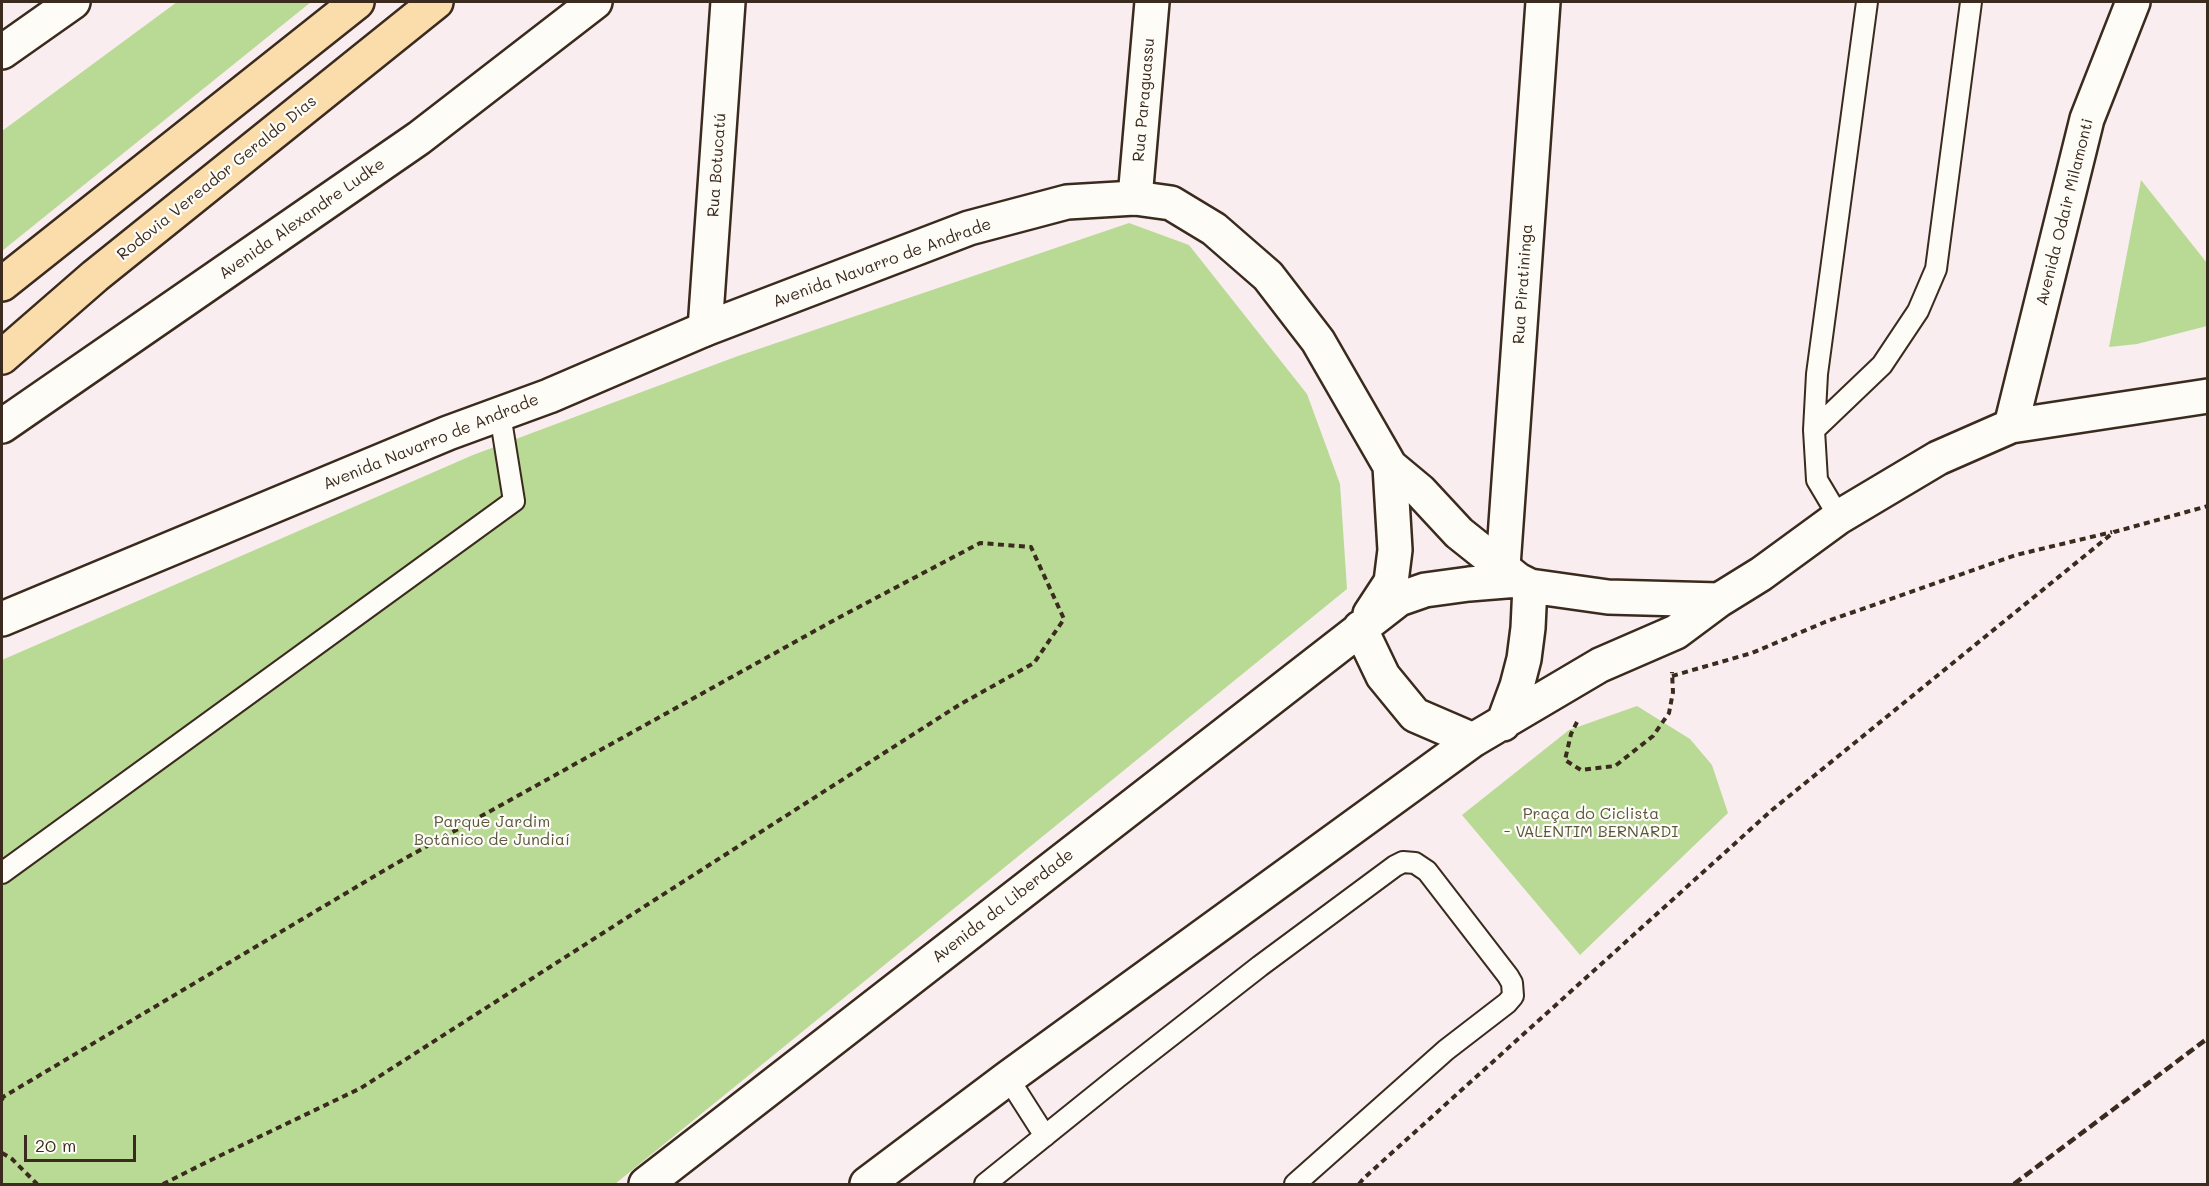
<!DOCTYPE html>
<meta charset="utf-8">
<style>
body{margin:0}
#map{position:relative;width:2209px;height:1186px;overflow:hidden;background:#f9edef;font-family:Mali,sans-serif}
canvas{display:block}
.frame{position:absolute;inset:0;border:3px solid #3b2a1e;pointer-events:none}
.scale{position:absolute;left:24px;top:1135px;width:112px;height:27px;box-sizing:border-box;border:3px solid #3b2a1e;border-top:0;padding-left:8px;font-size:18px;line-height:21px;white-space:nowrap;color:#3b2a1e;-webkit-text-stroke:4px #fdfcf7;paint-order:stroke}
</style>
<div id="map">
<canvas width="2209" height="1186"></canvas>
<div class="frame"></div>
<div class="scale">20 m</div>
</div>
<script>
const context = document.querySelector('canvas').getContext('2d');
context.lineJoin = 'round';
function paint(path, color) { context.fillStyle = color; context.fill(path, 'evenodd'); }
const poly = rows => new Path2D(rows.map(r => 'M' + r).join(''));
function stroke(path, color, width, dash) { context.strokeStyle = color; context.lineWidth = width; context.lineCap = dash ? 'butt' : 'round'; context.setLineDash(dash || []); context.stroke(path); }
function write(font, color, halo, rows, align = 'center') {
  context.font = font + ' Mali,sans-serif'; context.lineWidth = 4.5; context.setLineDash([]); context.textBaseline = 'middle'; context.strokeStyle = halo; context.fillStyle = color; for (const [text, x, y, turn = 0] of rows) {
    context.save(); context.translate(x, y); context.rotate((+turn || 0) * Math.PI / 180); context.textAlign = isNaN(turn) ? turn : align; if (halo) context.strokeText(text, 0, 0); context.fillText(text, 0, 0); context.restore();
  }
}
paint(poly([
 [177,2,311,2,2,251,2,131],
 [2141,180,2207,263,2207,326,2137,344,2109,347],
 [1129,223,1189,245,1307,394,1340,484,1347,589,615,1184,2,1184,2,660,473,455,738,356],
 [1637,706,1690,739,1712,765,1728,813,1580,955,1462,815,1569,730]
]), '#b9da94');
const lane = poly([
 [1814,430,1882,365,1918,311,1936,269,1971,2],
 [1839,517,1817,480,1814,430,1817,374,1867,2],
 [2,873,514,501,500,414],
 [1008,1078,1045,1136],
 [985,1184,1118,1077,1260,966,1395,866,1403,862,1415,863,1427,871,1508,976,1512,983,1513,996,1507,1003,1446,1050,1295,1184]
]);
const street = poly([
 [1135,198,1152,2],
 [705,329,728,2],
 [1503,566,1543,2]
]);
const secondary = poly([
 [2,52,73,2],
 [2,426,419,138,595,2],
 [2011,426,2087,119,2133,2],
 [1370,614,1391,582,1395,550,1390,466],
 [2,619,448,433,549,396,705,329,969,228,1067,202,1135,198,1171,203,1214,229,1268,276,1318,341,1390,466,1420,491,1459,533,1518,580,1530,586,1608,597,1719,600],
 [1360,628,1383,676,1415,715,1473,740],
 [1503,724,1517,686,1524,659,1528,628,1530,586],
 [646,1184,1399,599,1425,590,1469,584,1518,580],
 [867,1184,1008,1078,1473,740,1600,665,1676,632,1719,600,1761,574,1839,517,1938,458,2011,426,2208,396]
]);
const primary = poly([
 [2,284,357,2],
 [2,357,95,276,436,2]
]);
stroke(lane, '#3b2a1e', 24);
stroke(street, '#3b2a1e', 38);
stroke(secondary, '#3b2a1e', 38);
stroke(primary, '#3b2a1e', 38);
stroke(poly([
 [1672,676,1752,653,1825,622,2016,555,2112,532],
 [1577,722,1571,734,1565,760,1581,770,1615,766,1653,736,1669,713,1673,692,1672,672],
 [2,1100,3,1097,395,864,838,618,980,543,1031,547,1064,619,1034,663,959,705,361,1088,211,1160,163,1184],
 [2,1153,12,1159,37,1184],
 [1359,1184,1364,1178,1772,810,2114,532,2208,506]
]), '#3b2a1e', 4, [6, 4.5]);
stroke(lane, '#fdfcf7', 20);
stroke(street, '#fdfcf7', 33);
stroke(secondary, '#fdfcf7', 33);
stroke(primary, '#faddab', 33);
stroke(poly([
 [2014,1184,2208,1038]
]), '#3b2a1e', 4.5, [9, 4.5]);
write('16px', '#3b2a1e', '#fdfcf7', [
 ["Rua Paraguassu",1144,100,-85],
 ["Rua Botucatú",717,165,-86],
 ["Rodovia Vereador Geraldo Dias",217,178,-39],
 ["Avenida Odair Milamonti",2065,212,-76],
 ["Avenida Alexandre Ludke",302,219,-35],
 ["Avenida Navarro de Andrade",882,263,-20],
 ["Rua Piratininga",1523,284,-86],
 ["Avenida Navarro de Andrade",431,442,-22],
 ["Avenida da Liberdade",1003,906,-38]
]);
write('16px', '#5a563c', '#fdfcf7', [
 ["Praça do Ciclista",1591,814],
 ["- VALENTIM BERNARDI",1591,832],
 ["Parque Jardim",492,822],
 ["Botânico de Jundiaí",492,840]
]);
</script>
